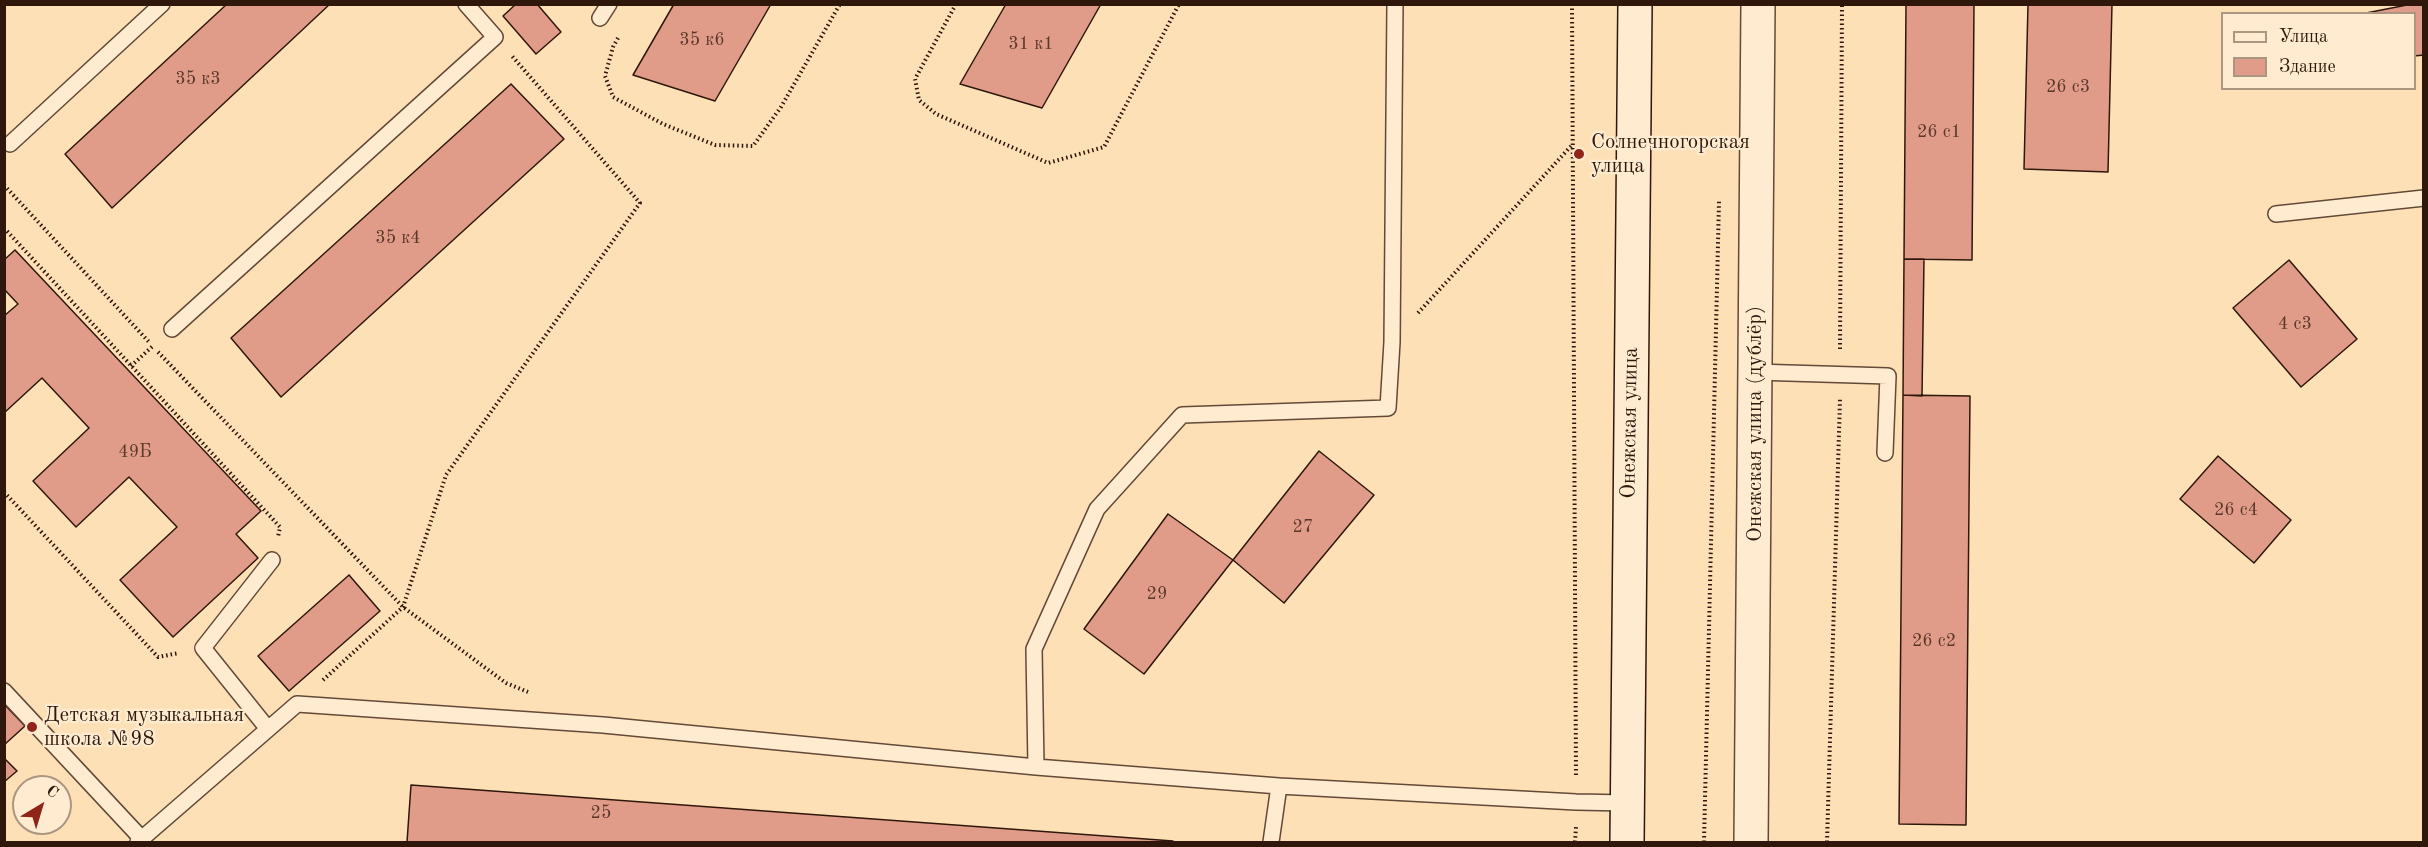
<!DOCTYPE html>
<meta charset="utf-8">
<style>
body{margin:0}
#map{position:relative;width:2428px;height:847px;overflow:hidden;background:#fee0b7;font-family:"Old Standard TT",serif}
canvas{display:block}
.frame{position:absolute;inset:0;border:6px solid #2f170c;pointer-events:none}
.legend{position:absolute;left:2221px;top:12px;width:195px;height:78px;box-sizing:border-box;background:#feebd0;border:2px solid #ab9682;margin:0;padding:8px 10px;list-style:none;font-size:18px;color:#2f170c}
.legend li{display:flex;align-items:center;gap:12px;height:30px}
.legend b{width:30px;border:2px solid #ab9682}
.north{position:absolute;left:12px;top:775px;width:60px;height:60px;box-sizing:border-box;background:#feebd0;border:2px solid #ab9682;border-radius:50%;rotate:38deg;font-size:16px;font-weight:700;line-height:24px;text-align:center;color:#2f170c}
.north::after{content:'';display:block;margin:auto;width:21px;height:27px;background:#8f2418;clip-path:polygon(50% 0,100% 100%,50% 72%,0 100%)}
</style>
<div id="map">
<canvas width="2428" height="847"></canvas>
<div class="frame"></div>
<ul class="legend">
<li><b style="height:8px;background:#feebd0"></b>Улица</li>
<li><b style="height:16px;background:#e09c89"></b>Здание</li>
</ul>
<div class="north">С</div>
</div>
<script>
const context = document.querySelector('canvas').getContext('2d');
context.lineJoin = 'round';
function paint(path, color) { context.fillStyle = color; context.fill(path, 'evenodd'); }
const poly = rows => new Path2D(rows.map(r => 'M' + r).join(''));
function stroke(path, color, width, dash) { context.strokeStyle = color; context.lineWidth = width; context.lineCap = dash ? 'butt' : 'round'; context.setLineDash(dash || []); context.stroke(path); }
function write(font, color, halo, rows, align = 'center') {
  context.font = font + ' "Old Standard TT",serif'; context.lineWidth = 4.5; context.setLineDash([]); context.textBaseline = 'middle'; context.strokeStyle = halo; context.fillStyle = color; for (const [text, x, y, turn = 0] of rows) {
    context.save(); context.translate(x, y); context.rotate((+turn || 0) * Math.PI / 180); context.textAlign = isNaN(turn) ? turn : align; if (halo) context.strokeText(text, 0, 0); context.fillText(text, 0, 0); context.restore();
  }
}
const building = poly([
 [227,4,330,4,112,208,65,154,227,4],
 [516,4,537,4,561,32,536,54,503,16,516,4],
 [674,4,771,4,715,101,633,75,674,4],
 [1006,4,1101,4,1042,108,960,84,1006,4],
 [1906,4,1974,4,1972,260,1904,259,1906,4],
 [2028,4,2112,4,2108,172,2024,169,2028,4],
 [2412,4,2424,4,2424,55,2414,56,2414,14,2361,14,2412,4],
 [511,84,564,139,281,397,231,338,511,84],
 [15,250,261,511,236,534,258,558,173,637,120,580,177,527,129,477,76,527,33,481,89,428,42,378,4,413,4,316,18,304,4,289,4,260,15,250],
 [1904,259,1924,259,1922,396,1903,395,1904,259],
 [2289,260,2357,339,2301,387,2233,308,2289,260],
 [1903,395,1970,396,1966,825,1899,824,1903,395],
 [1319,451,1374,495,1284,603,1233,560,1319,451],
 [2218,456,2291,520,2254,563,2180,499,2218,456],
 [1168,514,1233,560,1144,674,1084,629,1168,514],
 [349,575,380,611,289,691,258,656,349,575],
 [4,704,25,726,4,745,4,704],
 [4,758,17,771,4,782,4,758],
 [411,785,1173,841,1173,842,407,842,411,785]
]);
paint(building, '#e09c89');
stroke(building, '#2f170c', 1.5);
const service = poly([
 [600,18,609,4],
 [10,144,162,4],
 [2276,214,2424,198],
 [172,329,495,37,466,4],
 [1755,372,1888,376,1885,453],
 [4,691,142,839],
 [268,729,203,648,272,560],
 [1036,767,1034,649,1097,509,1182,415,1388,408,1392,342,1395,4],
 [138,842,297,704,603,725,1036,767,1279,786,1576,802,1627,803],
 [1271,842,1279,786]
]);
const tertiary = poly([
 [1751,842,1758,4]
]);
const secondary = poly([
 [1627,842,1635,4]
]);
stroke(service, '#634937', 18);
stroke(tertiary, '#634937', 36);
stroke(secondary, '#2f170c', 36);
stroke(poly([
 [956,4,915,79,919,100,936,114,1048,163,1104,147,1179,4],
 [1572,4,1576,778],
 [618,38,613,47,605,76,613,97,663,124,715,145,753,146,781,107,840,4],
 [4,185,149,342],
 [4,232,6,230,280,527,278,537],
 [1418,313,1573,144],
 [1840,349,1842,4],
 [158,352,403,607,506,683,528,692],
 [131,366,154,345],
 [4,492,158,657,179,653],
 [323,680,403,607,446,475,640,203,512,56],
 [1575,842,1576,827],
 [1704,842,1719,201],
 [1827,842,1840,398]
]), '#2f170c', 4, [1.5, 3]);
stroke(service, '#feebd0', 15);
stroke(tertiary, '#feebd0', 33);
stroke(secondary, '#feebd0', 33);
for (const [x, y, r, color] of [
 [1579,154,6,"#8f2418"],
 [32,727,6,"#8f2418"]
]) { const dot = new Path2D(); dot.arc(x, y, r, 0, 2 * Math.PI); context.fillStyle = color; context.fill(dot); stroke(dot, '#feebd0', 2); }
write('18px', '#5b382b', null, [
 ["35 к6",702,40],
 ["31 к1",1031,44],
 ["35 к3",198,79],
 ["26 с3",2068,87],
 ["26 с1",1939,132],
 ["35 к4",398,238],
 ["4 с3",2295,324],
 ["49Б",135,452],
 ["26 с4",2236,510],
 ["27",1303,527],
 ["29",1157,594],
 ["26 с2",1934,641],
 ["25",601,813]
]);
write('21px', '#2f170c', '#feebd0', [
 ["Солнечногорская",1591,142],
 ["улица",1591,166],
 ["Детская музыкальная",44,715],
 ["школа №98",44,739]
], 'left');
write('21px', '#2f170c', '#feebd0', [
 ["Онежская улица",1630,423,-89],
 ["Онежская улица (дублёр)",1755,424,-90]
]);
</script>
